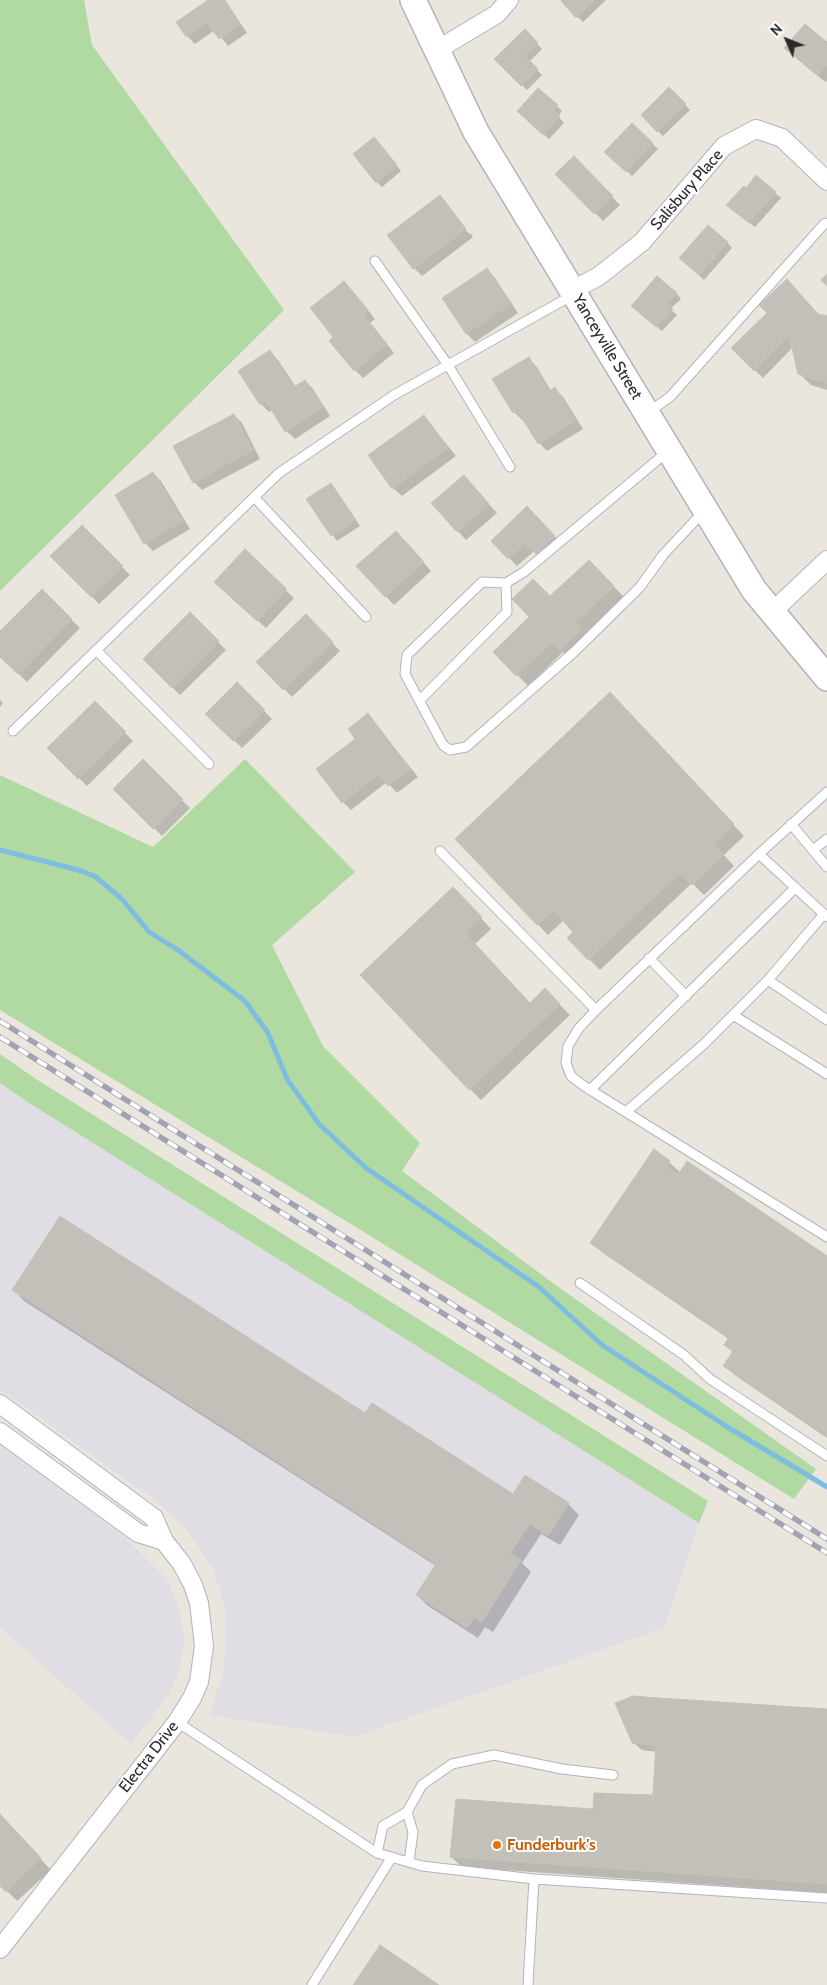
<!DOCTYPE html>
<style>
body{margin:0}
#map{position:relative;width:827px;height:1985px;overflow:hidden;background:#eae6de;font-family:Cabin,sans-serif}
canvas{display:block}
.north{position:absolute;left:762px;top:15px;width:50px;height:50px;-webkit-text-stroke:4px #fff;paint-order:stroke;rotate:314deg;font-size:14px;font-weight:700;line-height:20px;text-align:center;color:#2a2a2a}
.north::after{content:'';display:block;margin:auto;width:18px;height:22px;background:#2a2a2a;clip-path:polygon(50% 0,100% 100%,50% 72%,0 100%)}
</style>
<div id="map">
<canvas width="827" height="1985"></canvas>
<div class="north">N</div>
</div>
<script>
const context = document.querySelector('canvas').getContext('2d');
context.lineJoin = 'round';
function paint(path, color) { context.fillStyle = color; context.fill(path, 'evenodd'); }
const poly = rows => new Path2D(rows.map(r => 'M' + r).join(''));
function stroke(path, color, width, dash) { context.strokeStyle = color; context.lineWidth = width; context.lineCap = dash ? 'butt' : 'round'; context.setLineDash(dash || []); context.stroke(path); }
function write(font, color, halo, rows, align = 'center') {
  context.font = font + ' Cabin,sans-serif'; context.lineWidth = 4; context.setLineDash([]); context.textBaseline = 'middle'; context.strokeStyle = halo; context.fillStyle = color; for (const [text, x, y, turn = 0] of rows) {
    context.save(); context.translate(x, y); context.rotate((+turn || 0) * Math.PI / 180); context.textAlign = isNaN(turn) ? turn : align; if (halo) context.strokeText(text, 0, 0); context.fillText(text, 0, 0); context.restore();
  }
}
paint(poly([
 [0,1083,26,1101,699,1523,664,1628,354,1737,209,1715,224,1670,226,1640,225,1607,213,1569,184,1526,156,1501,0,1389],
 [0,1445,126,1538,167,1579,179,1608,184,1640,179,1672,170,1693,131,1744,0,1628]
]), '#e0dee4');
paint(poly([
 [0,0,84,0,92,45,284,310,0,591],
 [245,759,355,872,272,945,323,1046,420,1143,402,1171,557,1286,816,1469,794,1499,359,1229,0,1010,0,775,153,847],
 [0,1054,36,1079,708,1501,699,1523,26,1101,0,1083]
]), '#b0daa1');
paint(poly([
 [210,0,225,0,247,33,228,46,215,30,195,44,187,36],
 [564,0,606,0,583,22,562,1],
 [525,31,542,49,529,62,542,75,527,90,496,59],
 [827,44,827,81,825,82,794,56],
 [669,89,690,110,663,136,642,115],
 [557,106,562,111,558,116,564,123,549,139,524,116],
 [632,125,658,149,632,176,606,152],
 [379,143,401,171,382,187,377,182],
 [574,158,620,205,603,221,557,174],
 [756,177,781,198,755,227,733,210],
 [440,196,447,203,445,203,469,234,470,233,473,237,422,276,414,268],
 [727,242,732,248,704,280,685,263],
 [487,270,495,278,518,313,475,342,467,334,444,299],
 [352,290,375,319,370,323,394,353,363,378,355,370,335,337],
 [676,293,681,299,670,309,677,315,662,331,638,311],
 [819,315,827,317,827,390,811,385,800,374,793,347,763,378,732,348,774,319],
 [270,352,278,360,296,387,305,381,313,389,330,416,295,439,286,431,273,410,269,412,261,404],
 [529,359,537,367,551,391,555,389,563,397,583,429,547,451,539,443,524,419,522,420,514,412],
 [234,415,242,423,260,459,202,490,194,482],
 [424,416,456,456,402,496,393,488],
 [153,473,161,481,190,529,153,551,145,543,116,496],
 [464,476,497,513,466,540,433,503],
 [331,484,360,526,337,541,308,499],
 [527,508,562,544,544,561,534,551,517,566,492,541],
 [82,527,130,575,99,604,52,556],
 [404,540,431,571,394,605,358,566],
 [245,551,294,598,266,628,224,590],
 [589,561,624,597,585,634,591,640,571,660,563,652,528,686,495,652],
 [42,591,80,628,27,682,0,655,0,633],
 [190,614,226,650,180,695,144,659],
 [306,615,340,651,292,697,258,662],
 [237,684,272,719,242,748,207,714],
 [0,700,3,703,0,707],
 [95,703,133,741,87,786,49,748],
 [621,705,744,836,724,855,734,866,704,895,692,883,600,970,589,959,575,932,564,920,548,935,457,839],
 [368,715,418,777,397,793,387,782,351,810,343,802,357,739],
 [143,761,190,808,162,836,115,789],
 [463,899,491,929,474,945,530,1004,545,990,570,1015,481,1100,470,1089],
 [669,1162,681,1173,827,1257,827,1438,736,1376,725,1366,734,1353,725,1345,729,1339,603,1253,592,1242],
 [14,1290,366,1415,513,1496,525,1477,568,1504,579,1515,560,1545,541,1534,522,1563,531,1572,493,1632,485,1627,478,1638,428,1606,417,1595,436,1566,24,1301],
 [659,1699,827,1710,827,1893,462,1867,451,1857,594,1810,654,1797,657,1752,642,1750,633,1742],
 [0,1815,51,1870,17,1901,0,1884]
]), '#0003');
stroke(poly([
 [0,850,82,871,96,877,122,899,149,932,178,950,245,1001,268,1033,287,1079,319,1124,366,1168,539,1287,602,1345,729,1428,827,1487]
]), '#7ebde0', 5);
const building = poly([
 [208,0,224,0,240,24,219,39,207,22,186,37,176,22,208,0],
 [562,0,595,0,576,18,561,1,562,0],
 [805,24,827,42,827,64,817,75,784,48,805,24],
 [525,29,538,43,525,56,538,69,521,86,494,59,525,29],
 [669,87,686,104,657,132,641,115,669,87],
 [538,88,558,105,553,110,560,116,543,135,517,111,538,88],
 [632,123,653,143,626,172,604,152,632,123],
 [374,137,397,165,376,183,353,154,374,137],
 [574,156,613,196,594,214,555,174,574,156],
 [756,175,776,192,749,223,726,205,744,186,746,188,756,175],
 [440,195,466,229,413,269,387,235,440,195],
 [708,225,728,242,699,275,679,258,708,225],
 [487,268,511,304,466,334,442,298,487,268],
 [827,274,827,286,821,280,827,274],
 [657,276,677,293,666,303,673,309,656,327,631,306,657,276],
 [787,279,818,314,827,316,827,383,798,374,789,335,759,305,787,279],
 [344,281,368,310,363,314,387,344,354,371,329,341,333,337,310,308,344,281],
 [767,313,789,335,754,371,731,348,767,313],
 [270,350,294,387,305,380,323,407,285,432,266,401,260,405,238,371,270,350],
 [529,357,549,391,555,387,575,421,538,444,517,410,513,413,492,379,529,357],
 [234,414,253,450,193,483,173,446,234,414],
 [424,415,448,448,392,489,368,455,424,415],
 [153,472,183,521,144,544,115,495,153,472],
 [464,475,489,504,457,532,431,503,464,475],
 [331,483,356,520,331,536,306,499,331,483],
 [527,506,555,536,536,554,525,543,508,559,491,541,527,506],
 [82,525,123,566,91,597,50,556,82,525],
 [396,531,424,562,385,597,356,566,396,531],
 [245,549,287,589,257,621,214,582,245,549],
 [589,560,614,586,575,623,582,629,560,650,552,642,516,676,493,652,529,617,512,599,533,579,550,596,589,560],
 [42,589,72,619,18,674,0,657,0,631,42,589],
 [190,612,219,641,172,688,143,659,190,612],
 [306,614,333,642,283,690,256,662,306,614],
 [237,682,265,710,233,741,205,714,237,682],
 [610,692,734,824,714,844,724,855,692,885,680,873,588,960,567,938,573,932,553,910,537,925,455,839,610,692],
 [95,701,126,732,78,779,47,748,95,701],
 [368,713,410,769,388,786,379,774,342,803,316,769,355,739,348,729,368,713],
 [143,759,183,799,153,829,113,789,143,759],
 [453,887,482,917,465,933,530,1003,545,988,560,1004,469,1090,360,975,453,887],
 [654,1149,670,1161,666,1167,678,1175,687,1161,827,1256,827,1436,723,1366,733,1351,724,1345,729,1337,590,1243,654,1149],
 [60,1216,365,1413,372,1403,513,1494,525,1475,569,1503,548,1536,530,1524,510,1553,521,1560,482,1622,474,1617,467,1628,416,1595,436,1564,12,1290,60,1216],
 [633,1696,659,1698,656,1745,632,1743,615,1703,633,1696],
 [659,1698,827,1709,827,1884,648,1871,659,1698],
 [594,1793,653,1795,648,1871,450,1857,456,1799,593,1809,594,1793],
 [0,1814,41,1858,6,1892,0,1886,0,1814],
 [380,1945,439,1985,353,1985,380,1945]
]);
paint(building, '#c3c0b9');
stroke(building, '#c6c2b8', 1);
const lane = poly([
 [375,261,448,365,510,467],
 [647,413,670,397,824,224,827,223],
 [667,452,524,572,506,583,482,582,407,655,405,674,443,745,450,750,466,747,574,652,640,587,663,555,704,511],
 [254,497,366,617],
 [96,650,209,764],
 [420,700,507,612,506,583],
 [13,731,279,473,394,395,573,295],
 [827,792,759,854,596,1010,579,1028,568,1046,566,1063,571,1076,584,1086,827,1237],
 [791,824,827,867],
 [813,850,827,839],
 [440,851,596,1010],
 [759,854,827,917],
 [649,958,686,996],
 [768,980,827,1020],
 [733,1015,768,980,824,914],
 [590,1090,795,888],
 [626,1112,704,1044,733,1015,827,1074],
 [580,1283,684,1355,710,1379,827,1456],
 [177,1722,377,1853,422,1866,534,1879,827,1898],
 [407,1812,422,1785,452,1764,494,1755,562,1769,613,1775],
 [377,1853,383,1826,407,1812,413,1832,409,1862],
 [312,1985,392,1857],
 [528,1985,534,1879]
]);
const street = poly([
 [437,50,497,14,509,0],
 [573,290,599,276,642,242,724,146,756,129,782,138,827,181],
 [772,612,827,560],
 [0,1404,154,1518,164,1541,182,1564,193,1585,199,1603,204,1646,199,1682,192,1698,177,1722,0,1949],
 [0,1432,138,1533,164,1541]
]);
const secondary = poly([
 [413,0,476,132,754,590,827,678]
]);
stroke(lane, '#b1b3bc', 11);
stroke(street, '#b1b3bc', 20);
stroke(secondary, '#b1b3bc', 28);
stroke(lane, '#fff', 9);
stroke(street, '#fff', 18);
stroke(secondary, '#fff', 25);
const rail = poly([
 [0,1021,827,1539],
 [0,1037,827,1553]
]);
stroke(rail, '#a1a2b2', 5.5);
stroke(rail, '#fff', 4, [11]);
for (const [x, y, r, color] of [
 [497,1845,5,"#e8710a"]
]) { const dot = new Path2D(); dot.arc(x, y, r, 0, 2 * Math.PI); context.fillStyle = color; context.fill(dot); stroke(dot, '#fff', 2); }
write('16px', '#2a2a2a', '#fff', [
 ["Salisbury Place",687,190,-49],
 ["Yanceyville Street",607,347,59],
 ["Electra Drive",149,1757,-52]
]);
write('bold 16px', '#c56008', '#fff', [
 ["Funderburk's",507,1845]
], 'left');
</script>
